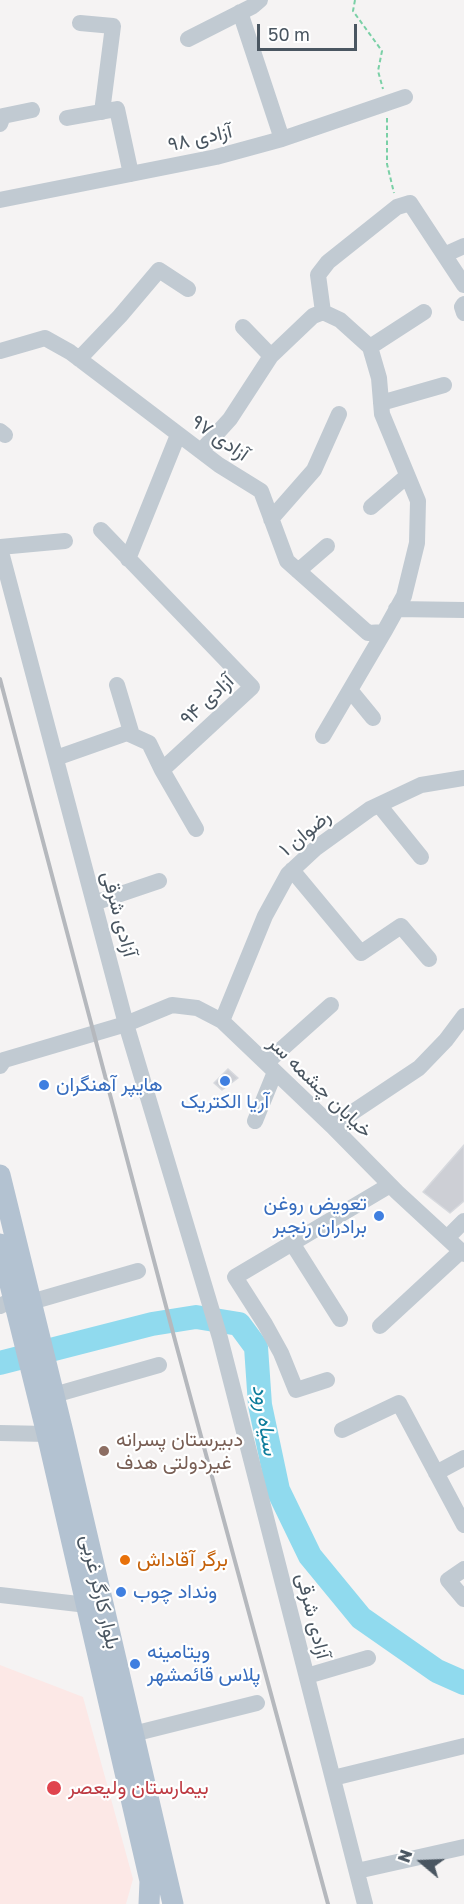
<!DOCTYPE html>
<html>
<head>
<meta charset="utf-8">
<style>
  body { margin:0 }
  #map { position:relative; width:464px; height:1904px; overflow:hidden; background:#f5f3f3; font-family:"Golos Text",sans-serif }
  canvas { display:block }
  .north { position:absolute; left:392px; top:1832px; width:60px; height:60px; -webkit-text-stroke:4px #fff; paint-order:stroke; rotate:289deg; font-size:16px; font-weight:700; line-height:24px; text-align:center; color:#4a5661 }
  .north::after { content:''; display:block; margin:auto; width:21px; height:27px; background:#4a5661; clip-path:polygon(50% 0,100% 100%,50% 72%,0 100%) }
  .scale { position:absolute; left:257px; top:24px; width:100px; height:27px; box-sizing:border-box; border:3px solid #4a5661; border-top:0; padding-left:8px; font-size:18px; line-height:21px; white-space:nowrap; color:#4a5661; -webkit-text-stroke:4px #fff; paint-order:stroke }
</style>
</head>
<body>
<div id="map">
<canvas width="464" height="1904"></canvas>
<div class="north">N</div>
<div class="scale">50 m</div>
</div>
<script>
const c = document.querySelector('canvas').getContext('2d');
c.lineJoin = 'round';
function fill(path, color) { c.fillStyle = color; c.fill(path, 'evenodd'); }
const toPath = rows => new Path2D(rows.map(r => 'M' + r).join(''));
function stroke(path, color, width, dash) { c.strokeStyle = color; c.lineWidth = width; c.lineCap = dash ? 'butt' : 'round'; c.setLineDash(dash || []); c.stroke(path); }
function write(font, color, halo, rows, align = 'center') {
  c.font = font + ' "Golos Text",Vazirmatn,sans-serif'; c.lineWidth = 4.5; c.setLineDash([]); c.textBaseline = 'middle'; c.strokeStyle = halo; c.fillStyle = color; for (const [text, x, y, turn = 0] of rows) {
    c.save(); c.translate(x, y); c.rotate((+turn || 0) * Math.PI / 180); c.textAlign = isNaN(turn) ? turn : align; if (halo) c.strokeText(text, 0, 0); c.fillText(text, 0, 0); c.restore();
  }
}
fill(toPath([
  [0,1665,83,1697,133,1879,126,1904,0,1904]
]), '#fce8e6');
stroke(toPath([
  [0,1363,152,1324,196,1317,239,1324,256,1347,260,1405,278,1490,310,1556,361,1618,437,1671,464,1683]
]), '#90daee', 24);
const building = toPath([
  [228,1069,238,1078,222,1090,214,1083,228,1069],
  [464,1145,464,1201,450,1213,423,1192,464,1145]
]);
fill(building, '#cdcfd5');
stroke(building, '#d7d9de', 1.5);
stroke(toPath([
  [355,0,353,11,382,51,378,71,383,89],
  [387,118,387,164,394,193]
]), '#7ad0a6', 2, [4.5, 3]);
stroke(toPath([
  [240,12,282,139],
  [80,23,113,26,102,112],
  [188,39,253,6,260,0],
  [67,118,117,109,131,174],
  [0,124,3,116,32,110],
  [0,200,216,157,282,139,405,97],
  [444,255,464,246],
  [464,304,462,307,464,313],
  [323,312,318,275,328,262,397,207,410,203,464,285],
  [243,327,271,356],
  [370,347,424,312],
  [0,351,45,338,70,352,219,465,261,491,287,561,368,633,384,632,404,596,417,543,418,501,382,414,379,378,370,347,340,320,323,312,313,316,271,356,230,419,201,451],
  [79,359,120,316,159,270,188,289],
  [381,403,444,385],
  [0,431,5,435],
  [371,507,407,476],
  [271,519,314,470,339,414],
  [101,530,252,687,162,770],
  [0,547,65,541],
  [0,548,126,1024,220,1338,365,1904],
  [128,559,178,435],
  [298,571,327,546],
  [396,609,464,610],
  [117,685,132,735],
  [350,690,373,718],
  [323,736,384,632],
  [56,758,127,733,149,743,162,770,196,829],
  [379,805,421,857],
  [292,870,361,953,401,926,429,959],
  [94,903,159,881],
  [222,1021,265,916,288,874,316,848,370,809,421,785,464,778],
  [266,1063,331,1005],
  [0,1066,4,1060,126,1024,172,1005,197,1008,222,1021,332,1126,397,1192,464,1254],
  [255,1121,275,1072],
  [332,1126,419,1068,446,1040,464,1016],
  [447,1238,464,1221],
  [292,1243,340,1319],
  [31,1302,138,1271],
  [0,1306,14,1299],
  [380,1326,461,1251],
  [327,1380,296,1390,281,1353,265,1324,235,1277,390,1185],
  [54,1395,159,1365],
  [342,1430,399,1403,464,1525],
  [0,1433,47,1434],
  [436,1473,464,1458],
  [464,1569,448,1580,464,1599],
  [0,1595,87,1605],
  [307,1676,368,1658],
  [133,1734,257,1703],
  [333,1778,464,1746],
  [357,1871,464,1847]
]), '#c1cad2', 16);
stroke(toPath([
  [0,1175,63,1432,173,1904],
  [0,1244,47,1434,150,1881,149,1904]
]), '#b3c2d1', 21);
stroke(toPath([
  [0,679,176,1344,328,1904]
]), '#b5b8bd', 4);
for (const [x, y, r, color] of [
  [225,1081,6,"#3f7fe0"],
  [44,1085,6,"#3f7fe0"],
  [379,1216,6,"#3f7fe0"],
  [104,1451,6,"#8d6e63"],
  [125,1560,6,"#e8710a"],
  [121,1592,6,"#3f7fe0"],
  [135,1664,6,"#3f7fe0"],
  [54,1788,8,"#e0444e"]
]) { const dot = new Path2D(); dot.arc(x, y, r, 0, 2 * Math.PI); c.fillStyle = color; c.fill(dot); stroke(dot, '#fff', 2); }
write('20px', '#4a5661', '#fff', [
  ["آزادی ۹۸",200,138,-13],
  ["آزادی ۹۷",220,438,35],
  ["آزادی ۹۴",207,700,-43],
  ["رضوان ۱",305,833,-40],
  ["آزادی شرقی",119,914,75],
  ["خیابان چشمه سر",320,1087,44],
  ["بلوار کارگر غربی",100,1592,77],
  ["آزادی شرقی",313,1616,76]
]);
write('20px', '#366cbe', '#fff', [
  ["هایپر آهنگران",56,1085],
  ["آریا الکتریک",225,1102,"center"],
  ["تعویض روغن",367,1204,"right"],
  ["برادران رنجبر",367,1227,"right"],
  ["ونداد چوب",133,1592],
  ["ویتامینه",147,1652],
  ["پلاس قائمشهر",147,1675]
], 'left');
write('20px', '#785e54', '#fff', [
  ["دبیرستان پسرانه",116,1440],
  ["غیردولتی هدف",116,1463]
], 'left');
write('20px', '#c56008', '#fff', [
  ["برگر آقاداش",137,1560]
], 'left');
write('20px', '#be3a42', '#fff', [
  ["بیمارستان ولیعصر",68,1788]
], 'left');
write('italic 21px', '#0c7c9b', '#fff', [
  ["سیاه رود",265,1420,81]
]);
</script>
</body>
</html>
